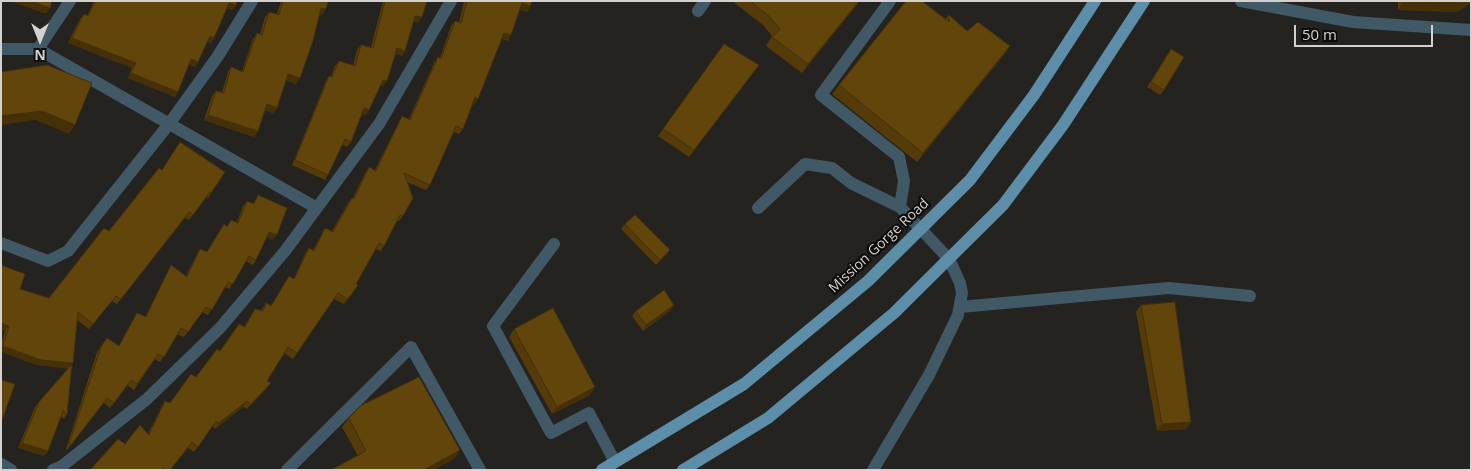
<!DOCTYPE html>
<html>
<head>
<meta charset="utf-8">
<style>
  body { margin:0 }
  #map { position:relative; width:1472px; height:471px; overflow:hidden; background:#252320; font-family:"Open Sans",sans-serif }
  canvas { display:block }
  .frame { position:absolute; inset:0; border:2px solid #d4d2d1; pointer-events:none }
  .north { position:absolute; left:15px; top:15px; width:50px; height:50px; -webkit-text-stroke:4px #0d0c0b; paint-order:stroke; rotate:180deg; font-size:14px; font-weight:700; line-height:20px; text-align:center; color:#d4d2d1 }
  .north::after { content:''; display:block; margin:auto; width:18px; height:22px; background:#d4d2d1; clip-path:polygon(50% 0,100% 100%,50% 72%,0 100%) }
  .scale { position:absolute; left:1294px; top:25px; width:139px; height:22px; box-sizing:border-box; border:2px solid #d4d2d1; border-top:0; padding-left:6px; font-size:15px; line-height:18px; white-space:nowrap; color:#d4d2d1; -webkit-text-stroke:4px #0d0c0b; paint-order:stroke }
</style>
</head>
<body>
<div id="map">
<canvas width="1472" height="471"></canvas>
<div class="frame"></div>
<div class="north">N</div>
<div class="scale">50 m</div>
</div>
<script>
const c = document.querySelector('canvas').getContext('2d');
c.lineJoin = 'round';
const toPath = rows => new Path2D(rows.map(r => 'M' + r).join(''));
function stroke(path, color, width, dash) { c.strokeStyle = color; c.lineWidth = width; c.lineCap = dash ? 'butt' : 'round'; c.setLineDash(dash || []); c.stroke(path); }
function fill(path, color) { c.fillStyle = color; c.fill(path, 'evenodd'); }
function write(font, color, halo, rows, align = 'center') {
  c.font = font + ' "Open Sans",sans-serif'; c.lineWidth = 4.5; c.setLineDash([]); c.textBaseline = 'middle'; c.strokeStyle = halo; c.fillStyle = color; for (const [text, x, y, turn = 0] of rows) {
    c.save(); c.translate(x, y); c.rotate((+turn || 0) * Math.PI / 180); c.textAlign = isNaN(turn) ? turn : align; if (halo) c.strokeText(text, 0, 0); c.fillText(text, 0, 0); c.restore();
  }
}
stroke(toPath([
  [1241,1,1353,22,1471,30],
  [698,11,705,1],
  [1,49,38,49,315,207],
  [38,49,70,1],
  [758,208,805,164,832,168,851,183,900,207],
  [1,243,48,261,68,251,169,124,218,56,252,1],
  [554,244,493,326,551,433,589,413,615,462],
  [960,307,1169,288,1250,296],
  [1,464,11,470],
  [53,470,62,466,147,399,220,328,285,251,379,124,451,1],
  [287,470,411,347,480,470],
  [873,470,929,375,958,315,962,293,960,283,949,259,900,207,904,181,899,157,821,95,890,1]
]), '#415966', 12);
stroke(toPath([
  [602,470,744,384,868,281,970,180,1034,95,1095,1],
  [683,470,768,418,894,313,1003,205,1063,125,1144,1]
]), '#5c8da9', 12);
fill(toPath([
  [94,1,237,1,236,5,232,10,227,8,211,43,207,41,195,67,189,64,178,92,175,97,128,78,132,68,68,43,80,19,84,14,87,16],
  [281,1,328,1,322,15,320,14,300,78,296,84,286,80,277,108,273,113,265,110,258,131,254,137,204,120,212,96,216,91,222,92,228,72,231,67,242,71,253,39,257,33,260,34,265,17,269,12,277,14],
  [383,1,427,1,418,23,414,21,405,51,402,56,396,54,383,86,380,85,366,115,362,114,351,142,347,147,342,144,328,175,325,180,292,165,326,81,329,76,331,77,335,66,339,61,353,65,357,50,361,45,371,47],
  [464,1,532,1,530,6,527,12,520,9,508,41,502,39,474,104,473,104,463,129,459,134,454,132,430,185,426,190,407,182,403,216,399,221,397,220,384,246,381,251,376,249,356,284,358,285,344,304,334,299,293,359,284,353,267,381,267,388,247,409,243,407,215,429,212,426,194,452,188,448,170,470,90,470,125,444,148,434,162,406,165,401,170,403,196,377,220,351,244,327,255,309,261,310,266,303,271,305,294,279,305,254,309,248,313,250,322,234,325,228,332,231,348,203,352,198,353,198,365,173,369,167,375,170,402,116,409,119,434,63,438,57,440,58,451,26,455,21,459,22],
  [732,1,860,1,802,73,766,46,772,36,763,25],
  [1398,1,1471,1,1471,3,1457,12,1398,10],
  [949,15,967,31,1010,46,1004,55,917,162,832,94,839,85,945,19],
  [724,44,759,65,689,157,658,136],
  [1171,49,1164,90,1160,95,1147,87],
  [162,170,225,172,208,198,206,197,189,220,185,218,117,304,112,301,89,329,77,320,73,363,70,367,67,414,64,419,61,417,48,451,44,456,18,448,35,407,39,402,69,368,37,365,1,352,1,344,5,331,1,330,1,265,20,289,49,298,109,231],
  [258,195,273,240,267,237,256,260,253,265,246,261,229,289,225,287,208,315,202,312,184,337,177,334,160,362,155,359,134,390,127,385,110,408,104,403,67,450,66,449,97,352,107,338,119,346,137,313,145,317,171,265,186,276,197,254,200,249,207,252,224,224,227,226,231,220,237,222,243,206,247,201,253,204],
  [625,224,670,250,666,255,656,265,621,229],
  [1141,305,1191,422,1186,429,1157,431,1136,312],
  [671,310,643,331,632,316,636,311],
  [514,329,590,395,552,414,509,337],
  [349,418,460,450,454,459,358,456,342,427]
]), '#543b09');
fill(toPath([
  [10,1,30,1,50,8,46,14],
  [859,1,860,1,802,73,808,64],
  [1404,1,1471,1,1471,3,1457,12,1398,10],
  [229,3,236,5,232,10,226,8],
  [522,3,530,6,527,12,518,9],
  [321,8,326,9,322,15,317,13],
  [415,16,422,17,418,23,412,21],
  [504,33,511,35,508,41,500,38],
  [210,36,214,38,211,43,206,41],
  [72,38,136,63,132,68,68,43],
  [1010,46,1004,55,917,162,923,153],
  [397,48,405,51,402,56,394,53],
  [191,59,198,62,195,67,187,64],
  [131,73,178,92,175,97,128,78],
  [288,74,300,78,296,84,285,80],
  [383,80,387,81,383,86,379,85],
  [475,97,478,99,474,104,471,103],
  [267,104,277,108,273,113,263,109],
  [364,108,369,110,366,115,360,113],
  [42,111,75,125,69,134,36,120,1,125,1,116],
  [208,115,258,131,254,137,204,120],
  [269,232,277,235,273,240,266,237],
  [670,250,666,255,656,265,660,260],
  [674,305,671,310,643,331,646,325],
  [1,323,9,326,5,331,1,330],
  [3,346,73,363,69,369,37,365,1,352,1,348],
  [271,383,267,388,247,409,251,404],
  [595,387,590,395,552,414,557,407],
  [247,401,243,407,215,429,219,423],
  [1191,422,1186,429,1157,431,1162,424],
  [22,443,48,451,44,456,18,448],
  [460,450,454,459,434,470,424,470]
]), '#453008');
const building = toPath([
  [30,1,52,1,50,8,30,1],
  [95,1,237,1,236,5,229,3,214,38,210,36,198,62,191,59,178,92,131,73,136,63,72,38,84,14,88,16,95,1],
  [283,1,328,1,326,9,321,8,313,41,300,78,288,74,277,108,267,104,258,131,208,115,216,91,224,93,231,67,243,72,257,33,262,35,269,12,279,15,283,1],
  [385,1,427,1,422,17,415,16,405,51,397,48,387,81,383,80,369,110,364,108,351,142,345,139,328,175,295,160,329,76,332,77,339,61,355,66,361,45,373,48,385,1],
  [467,1,532,1,530,6,522,3,511,35,504,33,478,99,475,97,463,129,456,126,430,185,404,173,413,198,403,216,400,215,384,246,379,243,356,284,358,285,348,299,338,293,297,353,288,347,267,381,271,383,251,404,247,401,219,423,216,421,198,447,192,442,170,470,166,470,163,468,161,470,90,470,118,439,125,444,140,425,149,435,165,401,170,403,191,374,196,377,217,349,220,351,239,324,245,327,255,309,263,311,266,303,271,306,289,276,294,279,309,248,314,251,325,228,333,232,352,198,354,199,369,167,376,171,402,116,410,120,438,57,441,59,455,21,461,23,467,1],
  [750,1,859,1,808,64,772,37,780,29,769,16,750,1],
  [906,1,922,1,949,22,949,15,967,31,978,22,1010,46,923,153,839,85,906,1],
  [1404,1,1466,1,1463,3,1404,1],
  [724,44,759,65,694,150,663,129,724,44],
  [1171,49,1184,57,1164,90,1151,82,1171,49],
  [47,65,92,83,75,125,42,111,1,116,1,72,47,65],
  [180,142,225,172,211,193,210,192,193,215,189,212,121,299,116,296,93,324,78,312,73,363,41,360,3,346,9,326,1,323,1,265,25,274,20,289,49,298,104,228,109,231,159,168,162,170,180,142],
  [258,195,287,208,277,235,269,232,256,260,249,256,233,284,228,282,212,310,206,307,188,332,181,328,164,357,158,354,137,384,131,380,114,403,107,398,71,445,69,444,101,347,107,338,119,346,137,313,146,317,171,265,187,277,200,249,207,252,224,224,227,227,231,220,238,223,247,201,254,204,258,195],
  [635,215,670,250,660,260,625,224,635,215],
  [664,290,674,305,646,325,636,311,664,290],
  [1175,302,1191,422,1162,424,1141,305,1175,302],
  [553,308,595,387,557,407,514,329,553,308],
  [72,364,67,414,63,411,48,451,22,443,39,402,72,364],
  [419,377,460,450,424,470,331,470,366,451,349,418,360,406,419,377],
  [1,380,15,384,1,423,1,380]
]);
fill(building, '#62450b');
stroke(building, '#453008', 1);
write('14px', '#d4d2d1', '#0d0c0b', [
  ["Mission Gorge Road",879,246,-43]
]);
</script>
</body>
</html>
